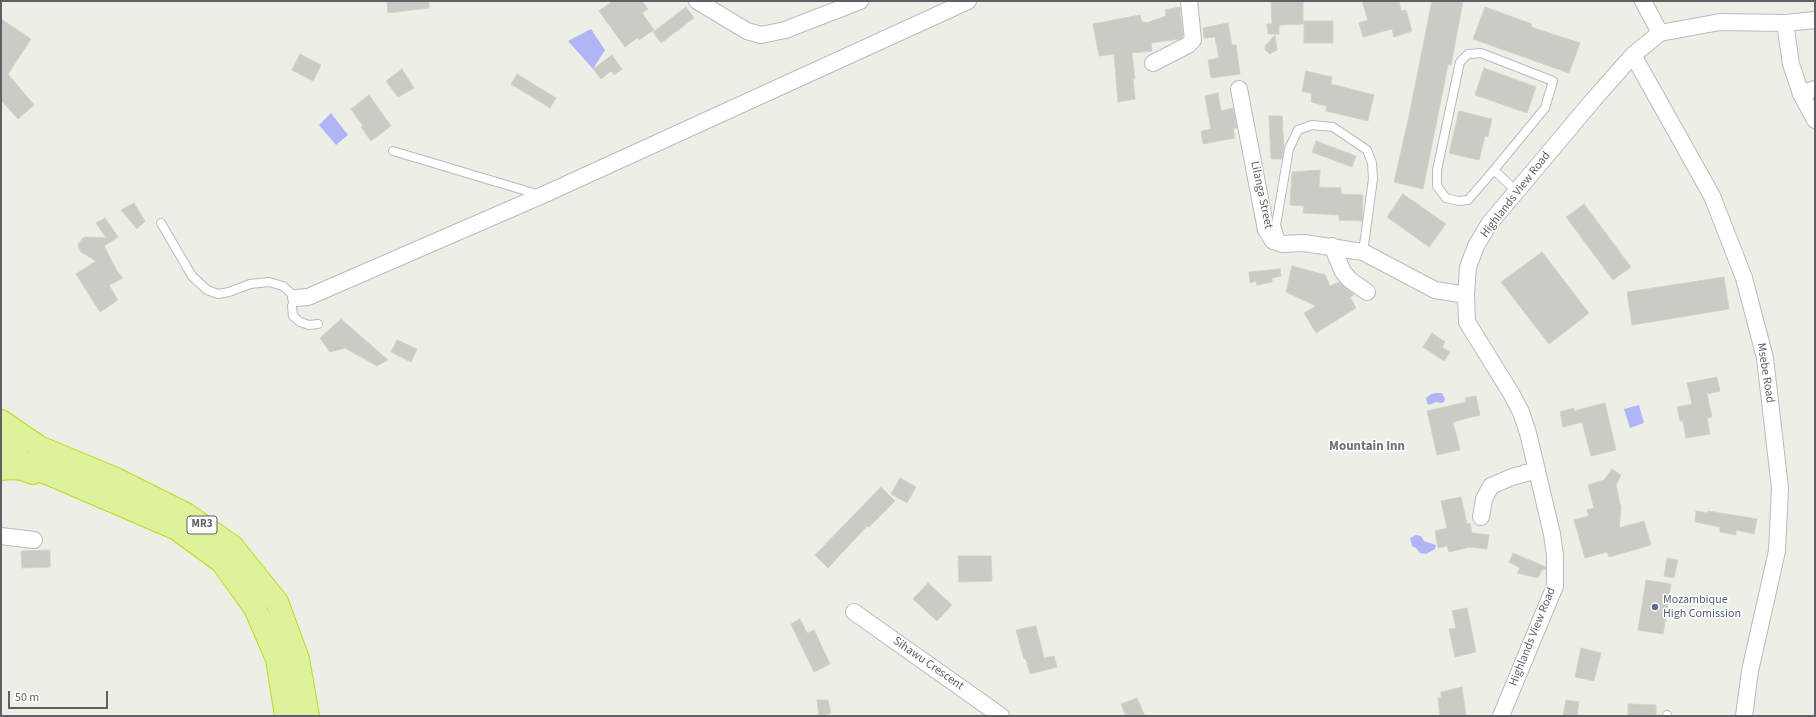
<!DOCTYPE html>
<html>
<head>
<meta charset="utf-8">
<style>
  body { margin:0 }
  #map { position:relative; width:1816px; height:717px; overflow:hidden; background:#edefe7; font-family:"Source Sans 3",sans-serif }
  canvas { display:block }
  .frame { position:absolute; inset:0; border:2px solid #5f5f66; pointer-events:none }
  .scale { position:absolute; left:8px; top:691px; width:100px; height:18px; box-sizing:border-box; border:2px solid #5f5f66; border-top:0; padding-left:5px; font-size:12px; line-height:14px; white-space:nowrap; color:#5f5f66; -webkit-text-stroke:3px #fff; paint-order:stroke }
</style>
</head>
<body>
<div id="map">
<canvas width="1816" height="717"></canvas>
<div class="frame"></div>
<div class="scale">50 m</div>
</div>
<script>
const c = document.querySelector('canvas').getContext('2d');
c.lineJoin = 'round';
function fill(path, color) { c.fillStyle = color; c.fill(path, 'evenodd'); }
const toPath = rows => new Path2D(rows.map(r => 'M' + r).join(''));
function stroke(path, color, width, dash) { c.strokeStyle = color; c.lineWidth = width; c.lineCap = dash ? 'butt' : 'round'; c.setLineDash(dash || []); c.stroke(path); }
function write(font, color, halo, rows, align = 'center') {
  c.font = font + ' "Source Sans 3",sans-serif'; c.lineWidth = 3; c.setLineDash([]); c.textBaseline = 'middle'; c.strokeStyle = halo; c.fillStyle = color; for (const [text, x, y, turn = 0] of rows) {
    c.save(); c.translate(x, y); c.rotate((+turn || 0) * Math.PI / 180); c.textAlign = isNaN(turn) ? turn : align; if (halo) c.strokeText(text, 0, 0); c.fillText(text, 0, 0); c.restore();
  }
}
fill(toPath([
  [591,29,605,50,593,69,568,41],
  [331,113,348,135,336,145,319,125],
  [1436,393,1442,393,1445,399,1444,402,1442,403,1436,402,1429,405,1427,403,1426,398,1431,394],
  [1639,405,1644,423,1630,428,1624,409],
  [1416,535,1421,536,1424,541,1436,545,1435,549,1426,554,1420,553,1416,548,1412,546,1410,538]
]), '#b0b5f6');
const building = toPath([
  [387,1,429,1,429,8,388,13,387,1],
  [613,1,642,1,648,9,642,13,654,30,639,40,637,38,625,47,599,11,613,1],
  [1271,1,1303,1,1303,24,1279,25,1279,34,1268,34,1267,24,1272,24,1271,1],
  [1362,1,1399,1,1401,11,1406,10,1412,31,1394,37,1392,29,1363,37,1359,23,1368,20,1362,1],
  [1432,1,1463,1,1451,65,1448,65,1423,189,1394,182,1408,121,1432,1],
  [686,7,694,18,661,43,653,32,686,7],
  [1180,7,1183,36,1180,39,1151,43,1152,51,1132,53,1135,79,1133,79,1135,99,1118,102,1114,54,1099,56,1093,24,1140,15,1142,22,1145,22,1146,23,1166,16,1165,10,1180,7],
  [1485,7,1532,24,1531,27,1580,43,1569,73,1473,39,1485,7],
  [1,19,31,39,8,74,34,105,18,119,1,100,1,19],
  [1304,21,1333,21,1333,43,1304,43,1304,21],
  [1228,23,1232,45,1236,45,1240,74,1211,78,1208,60,1219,58,1215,37,1204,38,1203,28,1228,23],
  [1275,35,1277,50,1270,54,1265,50,1265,46,1275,35],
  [300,54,321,65,313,81,292,70,300,54],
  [612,55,622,69,614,75,611,71,601,79,593,69,612,55],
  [1484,68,1536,87,1527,113,1475,95,1484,68],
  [402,69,414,88,398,97,386,81,402,69],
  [1306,71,1332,77,1331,84,1374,95,1368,121,1326,111,1327,106,1311,102,1312,94,1302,91,1306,71],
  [517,74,556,98,550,108,511,84,517,74],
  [1218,93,1221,111,1233,108,1237,128,1233,128,1235,138,1203,144,1201,131,1211,129,1205,96,1218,93],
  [369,95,391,126,371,141,361,127,363,126,351,109,369,95],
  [1459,111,1492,119,1488,137,1485,136,1479,160,1449,153,1459,111],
  [1269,116,1282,116,1284,148,1282,159,1271,159,1269,116],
  [1316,141,1356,156,1352,167,1312,152,1316,141],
  [1320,170,1319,187,1341,188,1341,194,1363,195,1362,221,1339,220,1339,215,1303,213,1304,206,1290,205,1292,172,1320,170],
  [1403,194,1446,224,1429,247,1387,217,1403,194],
  [134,203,145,221,137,229,121,210,134,203],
  [1584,204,1631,267,1613,280,1566,217,1584,204],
  [105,218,118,237,104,246,117,271,123,278,109,285,118,300,100,312,76,274,96,261,81,252,78,246,79,243,83,238,86,237,106,238,96,223,105,218],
  [1542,252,1589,313,1549,344,1501,282,1542,252],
  [1292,266,1325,275,1330,286,1339,282,1354,295,1350,297,1356,308,1316,333,1304,313,1316,306,1286,292,1292,266],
  [1280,269,1281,276,1272,278,1272,282,1257,285,1256,281,1250,283,1249,272,1280,269],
  [1724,277,1729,309,1632,325,1627,292,1724,277],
  [341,319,388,360,377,366,345,348,330,352,320,338,341,319],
  [1432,333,1445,342,1442,347,1450,352,1444,361,1423,347,1432,333],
  [397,340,417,349,411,362,391,352,397,340],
  [1717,377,1720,391,1707,394,1712,417,1707,418,1710,434,1686,438,1683,421,1680,421,1677,407,1692,404,1687,383,1717,377],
  [1476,396,1480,415,1453,422,1460,450,1437,455,1427,411,1466,402,1465,398,1476,396],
  [1605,403,1616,450,1591,456,1582,422,1563,427,1560,412,1574,408,1574,411,1605,403],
  [1612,469,1621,475,1616,485,1621,508,1619,528,1644,521,1651,545,1609,557,1607,552,1585,558,1574,520,1589,516,1587,510,1594,508,1588,485,1604,480,1612,469],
  [900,478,916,487,907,503,891,494,900,478],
  [881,487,895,501,869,527,867,526,828,568,815,555,881,487],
  [1461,497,1467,524,1470,523,1472,533,1489,535,1487,549,1470,547,1449,552,1447,546,1438,548,1435,531,1447,528,1441,501,1461,497],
  [1696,511,1708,513,1708,511,1757,519,1754,534,1736,530,1736,535,1720,532,1720,527,1695,522,1696,511],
  [50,550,50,567,22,568,21,551,50,550],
  [1513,553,1546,567,1546,569,1542,570,1538,578,1517,573,1520,568,1509,562,1513,553],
  [958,556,991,556,992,581,959,582,958,556],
  [1667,558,1678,560,1674,578,1664,576,1667,558],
  [1646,580,1671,584,1663,634,1638,630,1646,580],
  [928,583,952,605,937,621,913,599,928,583],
  [1467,608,1476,652,1455,657,1449,629,1456,628,1452,611,1467,608],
  [800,619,807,633,814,630,830,664,814,672,791,624,800,619],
  [1036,626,1044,658,1054,656,1057,667,1030,674,1026,659,1024,659,1016,630,1036,626],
  [1581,648,1601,653,1594,681,1575,677,1581,648],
  [1462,687,1466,716,1440,716,1438,698,1441,698,1441,692,1462,687],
  [1137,698,1145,716,1126,716,1121,704,1137,698],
  [817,700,828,700,831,713,819,716,817,700],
  [1566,700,1579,702,1577,716,1563,716,1566,700],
  [1628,704,1656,705,1656,716,1628,716,1628,704]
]);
fill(building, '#c9cbc4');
stroke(building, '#d1d3c6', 1);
const service = toPath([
  [393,151,540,195],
  [1494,170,1545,108,1553,81,1481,53,1468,54,1460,62,1437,170,1437,186,1446,198,1458,201,1468,200,1494,170,1516,191],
  [161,223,192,276,207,290,218,294,229,292,250,284,269,282,283,286,296,298,292,306,293,316,300,322,309,325,318,324],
  [1282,244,1276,225,1289,149,1298,130,1312,125,1333,127,1367,150,1372,163,1373,179,1363,252],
  [1667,716,1667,715]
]);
const minor = toPath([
  [697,1,747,31,761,35,785,30,860,1],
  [1643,1,1660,33],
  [1785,23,1791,64,1801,94,1815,120],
  [1633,55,1712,196,1744,278,1765,358,1780,488,1777,551,1750,671,1744,716],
  [1153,63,1188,45,1193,40,1189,1],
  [1239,89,1266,230,1273,241,1282,244,1304,243,1363,252,1435,290,1466,295],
  [1801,94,1815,89],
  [1332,246,1343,272,1350,280,1367,292],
  [296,298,308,297,543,195,968,1],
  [1481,517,1484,499,1491,486,1512,477,1537,470],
  [1,536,34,540],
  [854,612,1001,716],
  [1501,716,1555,586,1555,555,1552,534,1528,433,1521,412,1511,393,1467,322,1466,295,1468,267,1476,246,1489,224,1594,99,1633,55,1660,33,1720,22,1785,23,1815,20]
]);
const motorway = toPath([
  [1,421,39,447,116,479,186,514,232,546,277,602,298,659,308,716],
  [1,445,21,462,177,529,222,562,255,608,277,659,286,716],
  [1,469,12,468,23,469,33,473]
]);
stroke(service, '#bab9bf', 10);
stroke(minor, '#bab9bf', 18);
stroke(motorway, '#b8dd19', 24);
stroke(service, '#fff', 8);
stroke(minor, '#fff', 16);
stroke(motorway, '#ddf29b', 22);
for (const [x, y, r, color] of [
  [1655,607,4,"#5c6f8a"]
]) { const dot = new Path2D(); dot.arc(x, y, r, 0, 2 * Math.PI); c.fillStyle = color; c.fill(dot); stroke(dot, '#fff', 1.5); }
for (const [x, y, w] of [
  [202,525,30]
]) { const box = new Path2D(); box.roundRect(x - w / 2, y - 9, w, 18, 3); c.fillStyle = '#fff'; c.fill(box); stroke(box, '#5f5f66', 1); }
write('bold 11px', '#5f5f66', null, [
  ["MR3",202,525]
]);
write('12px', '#5f5f66', '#fff', [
  ["Lilanga Street",1261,195,78],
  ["Highlands View Road",1516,195,-52],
  ["Msebe Road",1765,373,81],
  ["Highlands View Road",1533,637,-68],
  ["Sihawu Crescent",928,664,35]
]);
write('12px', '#4e5e75', '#fff', [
  ["Mozambique",1663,600],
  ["High Comission",1663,614]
], 'left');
write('bold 13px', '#707077', '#fff', [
  ["Mountain Inn",1367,447]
]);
</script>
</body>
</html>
